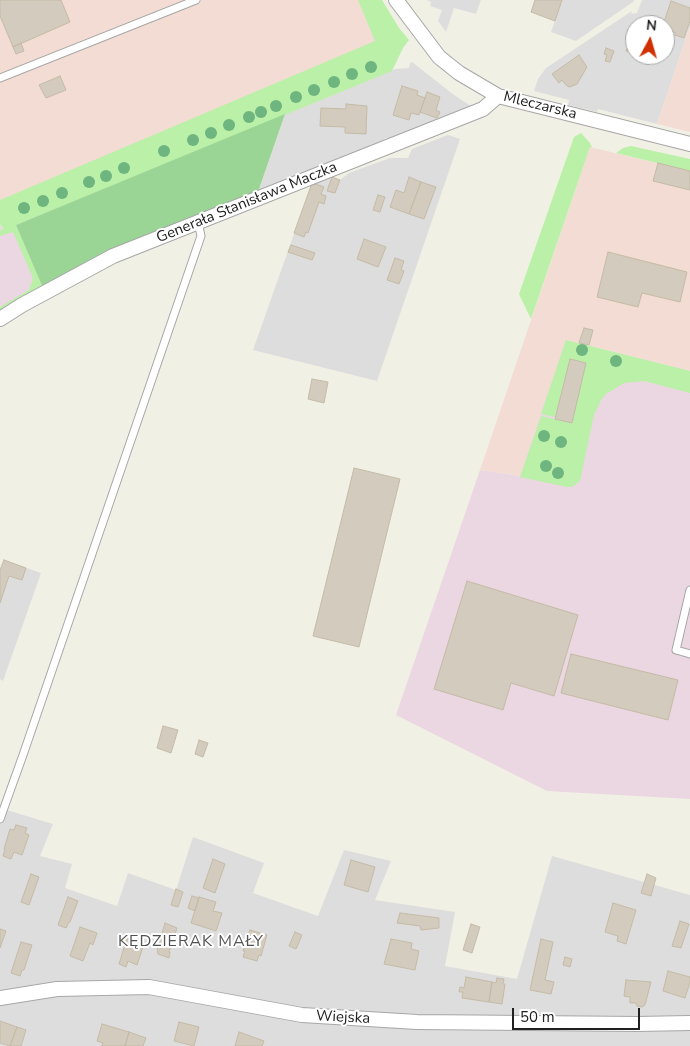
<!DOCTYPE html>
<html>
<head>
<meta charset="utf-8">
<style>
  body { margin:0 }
  #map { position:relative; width:690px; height:1046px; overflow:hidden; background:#f1f0e5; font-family:"Nunito Sans",sans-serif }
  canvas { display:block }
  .north { position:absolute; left:625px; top:15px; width:50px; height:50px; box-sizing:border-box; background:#fff; border:1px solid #a6a6a6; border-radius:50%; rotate:6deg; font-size:14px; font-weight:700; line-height:20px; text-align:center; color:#202020 }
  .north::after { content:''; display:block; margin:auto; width:18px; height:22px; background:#d03000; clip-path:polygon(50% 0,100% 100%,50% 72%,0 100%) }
  .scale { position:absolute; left:512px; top:1008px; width:128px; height:22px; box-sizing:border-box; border:2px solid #202020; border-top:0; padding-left:6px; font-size:15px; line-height:18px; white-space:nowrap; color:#202020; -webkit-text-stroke:4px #fff; paint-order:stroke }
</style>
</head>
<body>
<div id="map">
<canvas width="690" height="1046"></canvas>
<div class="north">N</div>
<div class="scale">50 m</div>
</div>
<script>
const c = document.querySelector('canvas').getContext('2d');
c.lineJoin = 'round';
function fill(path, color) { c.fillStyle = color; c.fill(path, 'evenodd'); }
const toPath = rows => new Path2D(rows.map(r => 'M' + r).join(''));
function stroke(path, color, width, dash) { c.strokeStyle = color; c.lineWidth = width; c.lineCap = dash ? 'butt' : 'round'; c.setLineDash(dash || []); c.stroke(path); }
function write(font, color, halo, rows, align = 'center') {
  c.font = font + ' "Nunito Sans",sans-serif'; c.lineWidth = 4; c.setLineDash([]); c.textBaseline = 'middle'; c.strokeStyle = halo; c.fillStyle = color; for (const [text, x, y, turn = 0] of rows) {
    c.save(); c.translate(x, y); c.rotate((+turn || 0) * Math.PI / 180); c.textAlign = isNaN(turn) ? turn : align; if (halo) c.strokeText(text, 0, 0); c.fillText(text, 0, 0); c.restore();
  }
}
fill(toPath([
  [427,0,481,0,476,14,454,8,446,32,438,21,442,10,430,6,431,2],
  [562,0,634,0,633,2,576,41,551,32],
  [642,0,690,0,690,26,657,124,598,109,597,112,568,105,569,100,534,91,538,79,546,68,632,11,631,14,637,13],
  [635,25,665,25,665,55,635,55],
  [412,62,454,95,471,106,470,110,392,140,385,138,383,143,258,192,285,114,395,69,409,68,410,63],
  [448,135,460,139,377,381,253,350,312,183,332,177,340,180,349,173,390,158,408,158,412,149],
  [4,560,41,573,3,681,0,679,0,570],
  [0,808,53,824,40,856,72,864,65,888,117,906,128,873,176,890,193,837,264,863,253,893,318,916,344,850,391,861,375,900,455,912,445,966,517,979,552,856,690,895,690,1046,0,1046]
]), '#dedddd');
fill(toPath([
  [0,0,373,0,392,71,16,225,0,224],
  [690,26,690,132,657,124],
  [590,147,690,171,690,371,567,340,520,476,480,470]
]), '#f3dcd3');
fill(toPath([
  [0,224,3,230,16,225,43,288,0,313],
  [566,340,690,371,690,799,547,791,396,715,480,470,520,476]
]), '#ebd7e2');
fill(toPath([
  [358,0,382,0,399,28,409,40,403,48,392,71,16,225,43,288,0,313,0,307,29,290,33,278,13,232,0,236,0,231,3,229,0,224,0,200,375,41],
  [581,133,590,143,592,147,590,147,531,319,519,294,574,137],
  [631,146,690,159,690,171,616,153,623,148],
  [566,340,690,371,690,393,644,381,624,383,606,394,601,400,594,415,580,481,572,487,567,487,520,477,541,416,572,423,586,363,570,359,555,417,541,414]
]), '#baf0a7');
fill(toPath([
  [285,114,258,192,43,288,16,225]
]), '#9ad596');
const building = toPath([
  [0,0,61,0,70,22,13,47,0,16,0,0],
  [535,0,562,0,555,21,531,12,535,0],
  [671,1,690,8,690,21,684,38,675,35,676,33,671,31,670,34,665,32,665,25,663,25,671,1],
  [631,36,635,37,635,54,626,51,631,36],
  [21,43,24,51,16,54,13,47,21,43],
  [606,48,614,51,610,62,605,61,607,55,604,54,606,48],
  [579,55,587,67,577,84,570,87,567,86,562,80,559,83,552,74,579,55],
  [60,76,66,90,46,98,39,85,60,76],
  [402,86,418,91,417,95,425,98,419,115,411,113,409,120,393,115,402,86],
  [427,92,440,97,436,110,440,112,437,118,420,112,427,92],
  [346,104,367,106,366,134,345,133,345,127,320,126,321,108,346,109,346,104],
  [658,163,690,171,690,190,653,181,658,163],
  [332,177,340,180,335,193,327,191,332,177],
  [409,177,421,182,409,214,390,207,396,190,404,193,409,177],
  [421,182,436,187,424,219,409,214,421,182],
  [312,183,324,187,321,194,326,196,324,204,319,202,308,233,306,232,304,237,294,233,312,183],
  [378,195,385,197,380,212,373,210,378,195],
  [364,239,386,247,378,267,357,259,364,239],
  [291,245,315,253,312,260,288,252,291,245],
  [608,252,687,272,680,302,642,293,638,307,597,297,608,252],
  [395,258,404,261,401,270,404,271,399,284,387,280,395,258],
  [584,328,593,330,589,345,579,343,584,328],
  [570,359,586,363,572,423,555,419,570,359],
  [312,379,328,382,324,403,308,399,312,379],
  [354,468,400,479,359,647,313,636,354,468],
  [4,560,26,568,22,580,9,576,0,603,0,570,4,560],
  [467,581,578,615,554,696,511,683,503,710,434,689,467,581],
  [571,654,678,680,668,720,561,693,571,654],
  [163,726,178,730,171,753,157,748,163,726],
  [199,740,208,743,203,757,195,754,199,740],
  [16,825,27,828,25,833,29,835,22,855,14,852,11,859,3,856,5,849,4,849,10,829,14,830,16,825],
  [213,859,225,864,215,893,203,888,213,859],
  [351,860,375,867,368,892,344,885,351,860],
  [31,874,39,877,29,905,21,902,31,874],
  [647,874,656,878,651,896,641,893,647,874],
  [176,889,183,892,178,907,171,905,176,889],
  [192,896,199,898,195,911,188,908,192,896],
  [68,897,78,901,70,922,69,922,66,928,58,925,68,897],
  [199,897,216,902,213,911,222,913,216,931,191,923,199,897],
  [613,903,636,910,626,944,617,941,618,936,605,932,613,903],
  [400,913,439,918,439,928,421,930,420,926,397,923,400,913],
  [680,921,689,924,681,948,672,946,680,921],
  [165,923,177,928,169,952,170,952,169,958,158,954,157,947,158,948,165,923],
  [471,924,480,927,472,953,463,950,471,924],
  [80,927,97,933,93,945,90,943,83,961,70,956,80,927],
  [0,929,6,931,0,948,0,929],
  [250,930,267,935,261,956,259,955,257,961,243,957,245,951,243,951,250,930],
  [295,932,302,935,296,949,289,946,295,932],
  [132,935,142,938,140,943,144,944,137,965,128,961,126,967,119,964,127,938,130,939,132,935],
  [391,939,412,943,411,949,419,951,415,970,384,964,391,939],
  [541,939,553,942,545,980,554,982,551,994,530,990,541,939],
  [21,942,32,945,24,970,22,970,20,976,11,973,21,942],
  [565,957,572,959,570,967,563,965,565,957],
  [668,971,690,977,690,982,685,998,663,991,668,971],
  [466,977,492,982,489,1002,462,998,463,992,459,992,460,987,464,988,466,977],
  [497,978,504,979,503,984,505,984,502,1004,489,1002,492,982,496,983,497,978],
  [626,980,651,982,645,1005,642,1007,637,1006,636,1003,630,1003,630,997,624,996,626,980],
  [0,1021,17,1027,10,1046,0,1043,0,1021],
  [179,1022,199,1027,194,1046,174,1041,179,1022],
  [102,1024,129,1032,125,1046,102,1046,103,1043,97,1041,102,1024],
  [17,1027,26,1030,21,1046,10,1046,17,1027],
  [129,1032,146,1038,143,1046,125,1046,129,1032],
  [239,1032,264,1041,262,1046,235,1046,239,1032]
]);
fill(building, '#d2cbbe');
stroke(building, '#c5bba6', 1);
const service = toPath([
  [0,78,196,0],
  [690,590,676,650,690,654],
  [0,819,23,755,201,236,198,222]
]);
const minor = toPath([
  [396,0,439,57,459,73,498,96,690,144],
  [0,319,22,305,113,256,483,109,498,96],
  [0,998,57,989,149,987,302,1015,417,1022,637,1024,690,1023]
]);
stroke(service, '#a7a7a7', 9);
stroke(minor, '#a7a7a7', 16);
stroke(service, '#fff', 7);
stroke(minor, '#fff', 14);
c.fillStyle = '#6eb57f';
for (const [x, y] of [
  [371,67],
  [352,74],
  [334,82],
  [314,90],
  [296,97],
  [276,106],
  [261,112],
  [249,117],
  [229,125],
  [211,133],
  [193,140],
  [164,151],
  [124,168],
  [106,176],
  [89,182],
  [62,193],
  [43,201],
  [24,208],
  [582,350],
  [616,361],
  [544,436],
  [561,442],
  [546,466],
  [558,473]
]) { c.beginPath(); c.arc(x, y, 6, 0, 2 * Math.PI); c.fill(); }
write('15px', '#202020', '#fff', [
  ["Mleczarska",540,106,14],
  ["Generała Stanisława Maczka",247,203,-22],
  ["Wiejska",343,1018,3]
]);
c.letterSpacing = '1px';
write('16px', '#535353', '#fff', [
  ["KĘDZIERAK MAŁY",191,942]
]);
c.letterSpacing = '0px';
</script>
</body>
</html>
